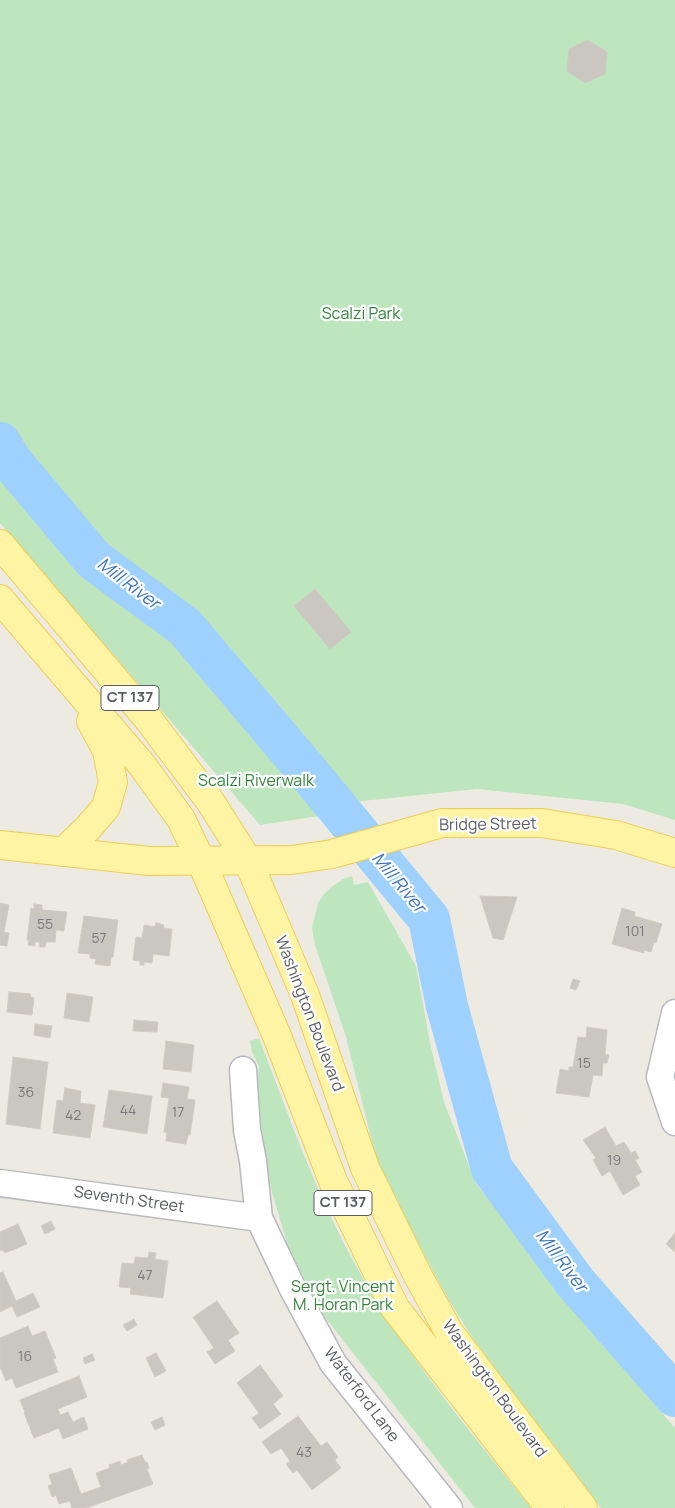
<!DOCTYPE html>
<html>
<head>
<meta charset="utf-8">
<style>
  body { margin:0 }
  canvas { display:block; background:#edebe1 }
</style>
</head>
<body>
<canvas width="675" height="1508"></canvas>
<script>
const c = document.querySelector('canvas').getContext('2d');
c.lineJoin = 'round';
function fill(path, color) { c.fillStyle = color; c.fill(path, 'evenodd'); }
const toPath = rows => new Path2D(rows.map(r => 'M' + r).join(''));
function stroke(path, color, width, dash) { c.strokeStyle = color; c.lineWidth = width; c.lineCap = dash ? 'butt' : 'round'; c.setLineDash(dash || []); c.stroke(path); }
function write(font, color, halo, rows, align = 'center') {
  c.font = font + ' Manrope,sans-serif'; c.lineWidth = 4.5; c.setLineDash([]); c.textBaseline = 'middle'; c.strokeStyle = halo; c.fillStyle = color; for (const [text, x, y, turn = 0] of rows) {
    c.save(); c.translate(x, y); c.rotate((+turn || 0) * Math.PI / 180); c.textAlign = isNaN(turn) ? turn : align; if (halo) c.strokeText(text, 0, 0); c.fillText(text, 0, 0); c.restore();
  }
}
fill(toPath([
  [0,0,675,0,675,820,623,804,477,789,362,801,319,816,260,825,0,523],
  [352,876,354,885,368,882,416,966,430,1043,444,1102,476,1184,577,1312,675,1428,675,1508,601,1508,567,1462,512,1392,472,1337,447,1297,391,1193,375,1154,346,1037,315,945,312,928,318,903,324,894,333,886,343,879],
  [259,1038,295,1133,321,1196,342,1240,383,1315,449,1405,531,1508,475,1508,320,1311,287,1243,272,1192,263,1150,257,1087,259,1066,252,1052,250,1041]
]), '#bde5be');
stroke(toPath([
  [0,443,11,461,94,560,185,627,308,772,429,919,447,1006,492,1169,575,1282,675,1396]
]), '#9fd1ff', 42);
const building = toPath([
  [588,40,607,52,605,74,585,83,567,71,569,49,588,40],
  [315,589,351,632,330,649,294,606,315,589],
  [480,896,517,897,503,940,493,938,480,896],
  [0,903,9,905,4,932,9,933,7,946,0,945,0,903],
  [34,904,42,905,42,910,67,912,64,931,56,930,55,942,46,942,45,947,39,947,40,942,35,942,35,946,28,945,29,940,27,940,31,908,34,909,34,904],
  [622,908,635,912,634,916,662,924,656,943,654,942,651,952,644,950,644,953,612,944,622,908],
  [84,916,118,920,113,957,111,957,110,966,95,964,96,959,90,958,90,954,78,953,84,916],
  [156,923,164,925,163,928,172,929,169,956,153,954,152,963,144,962,144,965,140,965,140,961,133,960,136,937,142,938,144,925,155,927,156,923],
  [573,979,580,981,576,990,570,988,573,979],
  [9,992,31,994,30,997,34,998,32,1015,7,1012,9,992],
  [67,993,93,997,89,1022,64,1018,67,993],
  [134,1020,158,1022,157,1032,133,1031,134,1020],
  [35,1024,52,1026,50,1038,34,1035,35,1024],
  [587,1027,607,1030,605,1054,609,1055,607,1063,603,1063,602,1076,593,1075,589,1097,556,1093,560,1069,569,1071,569,1067,573,1067,578,1037,586,1038,587,1027],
  [166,1041,194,1045,191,1072,163,1069,166,1041],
  [13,1057,48,1062,40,1129,6,1124,13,1057],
  [163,1083,189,1087,187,1099,195,1100,190,1135,188,1135,186,1144,166,1141,167,1132,164,1132,169,1098,161,1097,163,1083],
  [65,1088,81,1091,80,1103,95,1105,90,1138,53,1133,57,1100,63,1101,65,1088],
  [109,1090,152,1096,147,1134,103,1127,109,1090],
  [605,1127,616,1146,624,1142,631,1153,635,1151,639,1158,635,1160,642,1172,635,1176,640,1185,623,1195,610,1171,602,1176,593,1160,596,1158,583,1140,605,1127],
  [51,1221,55,1229,45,1234,41,1226,51,1221],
  [18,1224,27,1244,5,1253,3,1250,0,1251,0,1232,18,1224],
  [675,1233,675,1252,666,1244,675,1233],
  [149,1252,156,1253,155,1259,168,1261,163,1298,130,1294,131,1288,119,1287,122,1263,134,1264,135,1257,148,1258,149,1252],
  [3,1272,16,1301,33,1293,40,1307,17,1317,12,1306,0,1312,0,1273,3,1272],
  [217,1301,239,1333,228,1340,235,1351,215,1364,207,1352,214,1348,193,1317,217,1301],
  [134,1319,137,1325,127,1331,123,1325,134,1319],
  [28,1326,32,1336,45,1331,56,1358,53,1359,58,1372,16,1388,12,1378,6,1381,0,1367,0,1338,28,1326],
  [156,1353,166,1371,155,1377,146,1358,156,1353],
  [92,1354,95,1360,85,1364,83,1358,92,1354],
  [260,1365,283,1396,273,1404,281,1414,260,1429,252,1418,259,1413,237,1383,260,1365],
  [79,1376,87,1397,58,1409,60,1415,68,1412,73,1422,84,1417,88,1429,63,1439,59,1428,34,1438,24,1413,25,1412,20,1400,79,1376],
  [298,1416,321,1446,327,1442,338,1457,335,1460,341,1468,312,1490,297,1470,293,1473,286,1464,290,1461,281,1448,271,1454,262,1442,298,1416],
  [162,1417,165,1425,155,1430,151,1422,162,1417],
  [142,1455,145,1462,147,1462,149,1468,147,1469,153,1484,86,1508,72,1508,70,1501,59,1504,56,1495,52,1497,48,1486,52,1484,49,1475,71,1468,81,1494,101,1487,96,1473,110,1468,109,1465,120,1461,121,1465,128,1462,127,1460,142,1455]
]);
fill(building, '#cac7c0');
stroke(building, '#d1ccbf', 1);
const minor = toPath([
  [675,1013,660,1077,675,1122],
  [243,1070,247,1130,253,1161,259,1218,292,1287,333,1363,449,1508],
  [0,1183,259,1218]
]);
const major = toPath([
  [0,544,149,720,210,801,248,861,305,995,365,1168,417,1274,449,1332,583,1508],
  [0,599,142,765,181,819,201,861,277,1036,333,1181,395,1308,550,1508],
  [0,845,149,861,292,860,332,854,442,823,542,823,616,835,675,853],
  [63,852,88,828,106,807,113,782,107,751,91,721]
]);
stroke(minor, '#b7b9be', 29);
stroke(major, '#f1cc55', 30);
stroke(minor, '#fff', 26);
stroke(major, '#fff4a4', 28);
write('14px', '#76787a', null, [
  ["55",45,925],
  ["101",635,932],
  ["57",99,939],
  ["15",584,1064],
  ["36",26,1093],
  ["44",128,1111],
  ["17",178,1113],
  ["42",73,1116],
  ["19",614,1161],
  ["47",145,1276],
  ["16",25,1357],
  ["43",304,1453]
]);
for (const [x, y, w] of [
  [130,698,58],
  [343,1203,58]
]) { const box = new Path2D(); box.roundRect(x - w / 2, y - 12.5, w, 25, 4); c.fillStyle = '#fff'; c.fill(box); stroke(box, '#5a5d62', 1); }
write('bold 15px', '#5a5d62', null, [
  ["CT 137",130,698],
  ["CT 137",343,1203]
]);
write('16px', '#35863c', '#fff', [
  ["Scalzi Park",361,315],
  ["Scalzi Riverwalk",256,782],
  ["Sergt. Vincent",343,1288],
  ["M. Horan Park",343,1306]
]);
write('16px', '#5a5d62', '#fff', [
  ["Bridge Street",488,825,-1],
  ["Washington Boulevard",309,1014,69],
  ["Seventh Street",129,1200,8],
  ["Washington Boulevard",494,1389,54],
  ["Waterford Lane",361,1395,53]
]);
write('italic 18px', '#3f76b9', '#fff', [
  ["Mill River",128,584,37],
  ["Mill River",398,883,50],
  ["Mill River",561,1261,53]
]);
</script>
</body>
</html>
